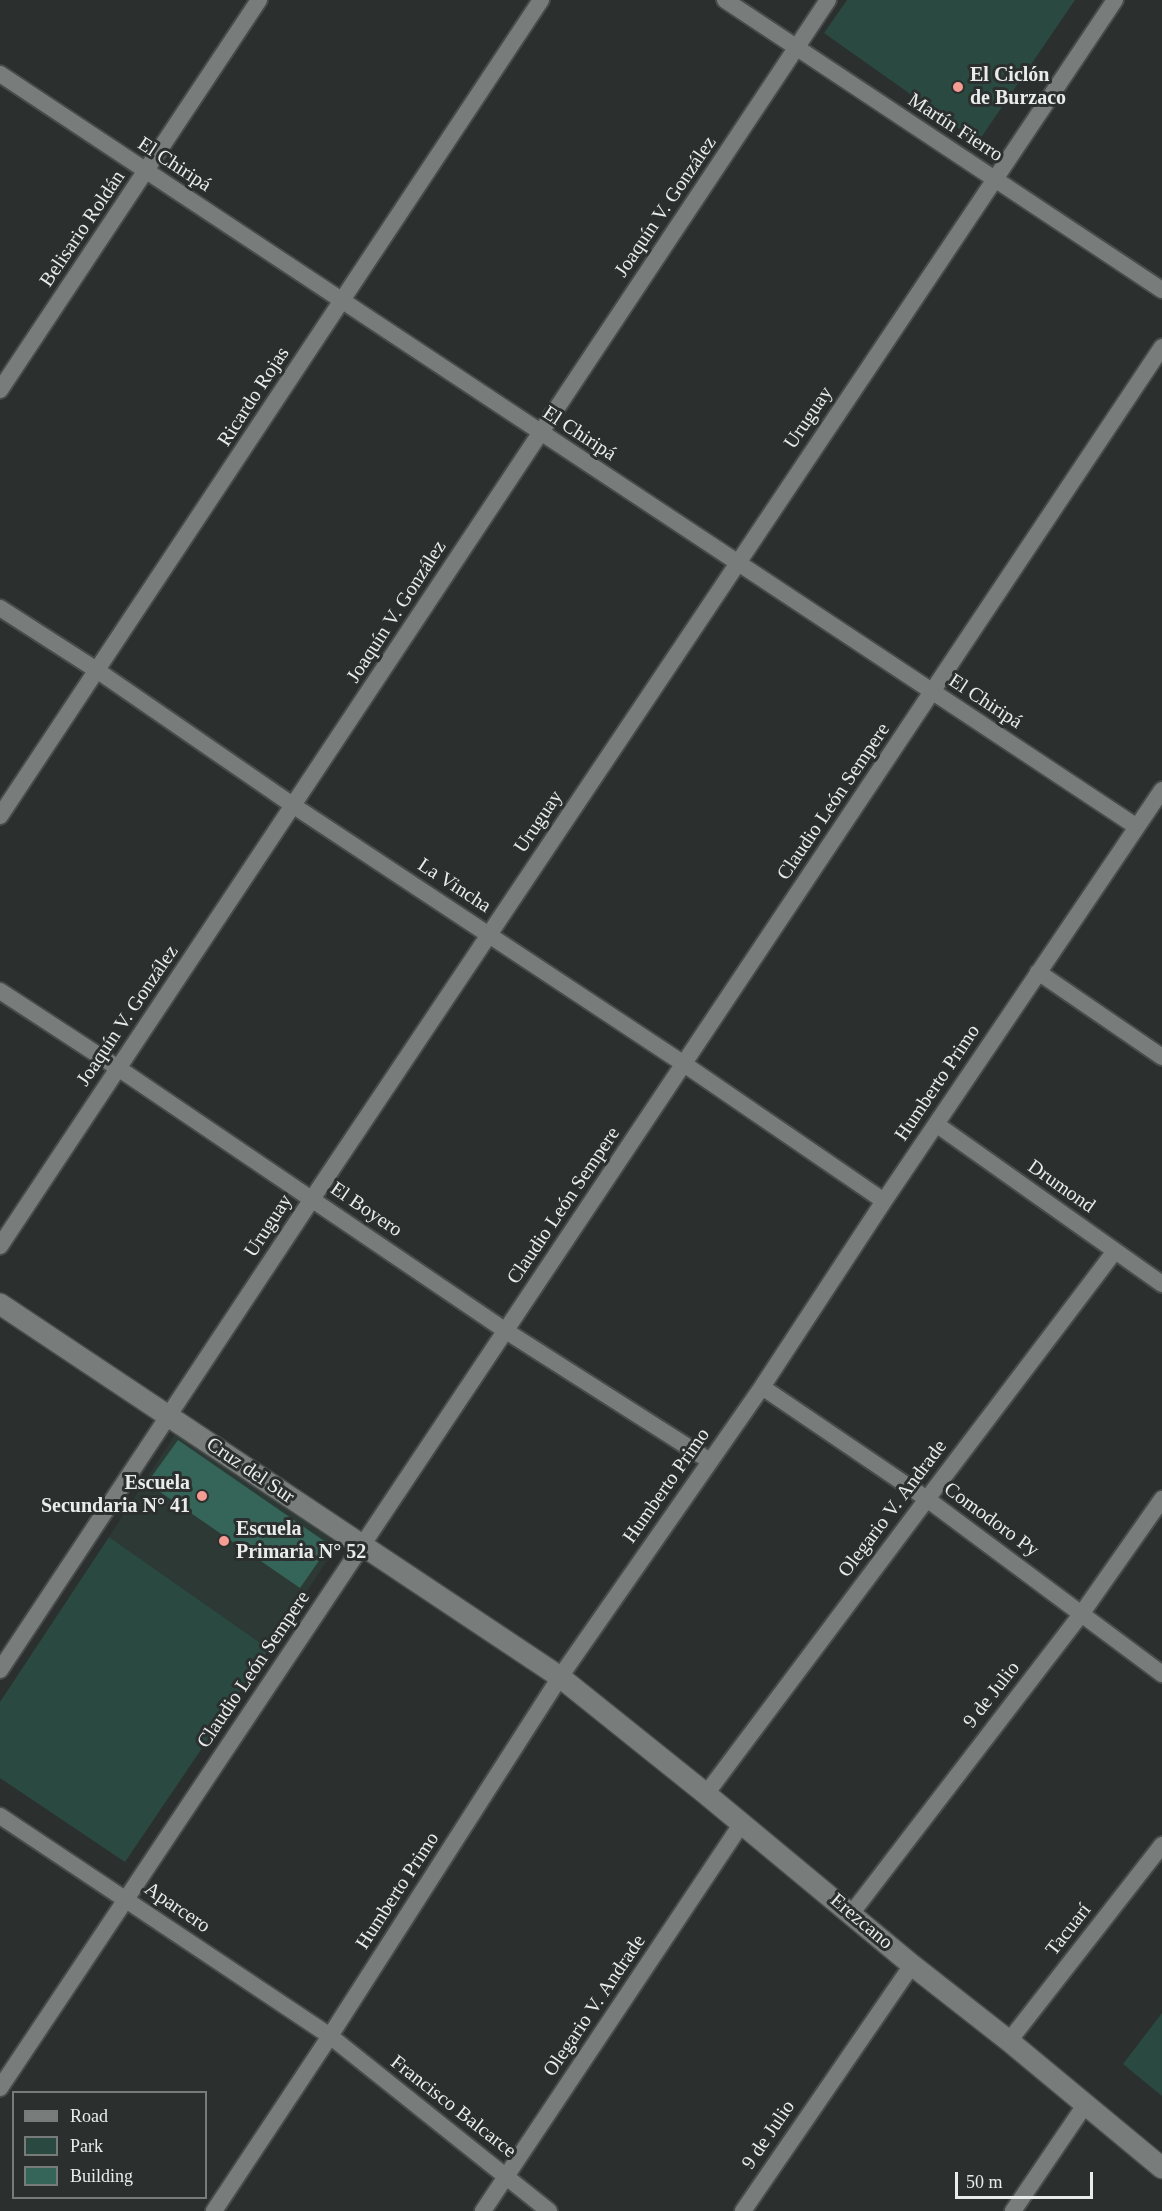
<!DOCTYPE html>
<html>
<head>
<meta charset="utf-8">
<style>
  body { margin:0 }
  #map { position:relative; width:1162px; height:2211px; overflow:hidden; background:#2b302f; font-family:Georgia,serif }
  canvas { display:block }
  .legend { position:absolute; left:12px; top:2091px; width:195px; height:108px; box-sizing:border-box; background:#2b302f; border:2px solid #777b7a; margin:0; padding:8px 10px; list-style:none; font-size:18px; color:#e9eceb }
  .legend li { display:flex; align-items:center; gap:12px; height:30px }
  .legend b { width:30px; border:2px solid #777b7a }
  .scale { position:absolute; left:955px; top:2172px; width:138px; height:27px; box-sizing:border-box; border:3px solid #e9eceb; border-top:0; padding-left:8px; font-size:18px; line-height:21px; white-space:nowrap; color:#e9eceb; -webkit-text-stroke:4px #2b302f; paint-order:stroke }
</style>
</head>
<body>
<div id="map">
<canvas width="1162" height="2211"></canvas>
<ul class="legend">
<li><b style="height:8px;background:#787d7c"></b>Road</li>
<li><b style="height:16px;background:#2a4941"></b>Park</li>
<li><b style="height:16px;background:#356458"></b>Building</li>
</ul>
<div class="scale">50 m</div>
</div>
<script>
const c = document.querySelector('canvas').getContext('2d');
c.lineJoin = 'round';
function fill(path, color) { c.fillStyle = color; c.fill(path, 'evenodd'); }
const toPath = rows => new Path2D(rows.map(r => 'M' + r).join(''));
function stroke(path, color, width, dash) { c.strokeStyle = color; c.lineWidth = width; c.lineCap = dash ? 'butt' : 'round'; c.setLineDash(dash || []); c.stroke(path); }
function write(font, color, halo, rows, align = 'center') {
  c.font = font + ' Georgia,serif'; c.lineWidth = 6; c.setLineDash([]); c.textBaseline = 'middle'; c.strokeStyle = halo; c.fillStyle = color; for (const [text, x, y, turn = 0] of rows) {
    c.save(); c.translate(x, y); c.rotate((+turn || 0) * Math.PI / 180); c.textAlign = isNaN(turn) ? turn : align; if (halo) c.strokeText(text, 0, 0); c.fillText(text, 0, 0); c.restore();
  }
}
fill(toPath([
  [176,1433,338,1544,269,1649,109,1537]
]), '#2c3935');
fill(toPath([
  [847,0,1075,0,978,142,824,33],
  [109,1537,269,1649,125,1862,0,1778,0,1702],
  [1162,2013,1162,2096,1123,2064]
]), '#2a4941');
fill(toPath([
  [178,1440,330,1545,300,1588,147,1483]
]), '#356458');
const minor = toPath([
  [725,0,1162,290],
  [0,74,1137,827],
  [0,390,259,0],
  [0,608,98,671,294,806,684,1064,884,1201],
  [0,816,541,0],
  [1038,972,1162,1057],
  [0,991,118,1068,506,1331,710,1461],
  [936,1124,1162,1284],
  [0,1246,828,0],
  [762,1387,927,1499,1162,1674],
  [0,1670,312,1199,1115,0],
  [706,1794,927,1499,1115,1251],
  [0,1816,330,2036,549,2211],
  [851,1914,1082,1613,1162,1499],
  [1009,2041,1162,1845],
  [0,2088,1162,347],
  [214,2211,330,2036,560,1677,762,1387,884,1201,1162,790],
  [483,2211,742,1823],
  [743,2211,912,1965],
  [1013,2211,1085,2105]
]);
const tertiary = toPath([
  [0,1304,560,1677,706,1794,912,1965,1009,2041,1162,2168]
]);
stroke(minor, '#474b4a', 20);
stroke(tertiary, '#474b4a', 24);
stroke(minor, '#787d7c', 16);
stroke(tertiary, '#787d7c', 21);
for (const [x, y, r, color] of [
  [958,87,6,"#f59c93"],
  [202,1496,6,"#f59c93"],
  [224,1541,6,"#f59c93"]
]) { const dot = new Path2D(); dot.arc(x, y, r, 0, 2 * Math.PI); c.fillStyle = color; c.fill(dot); stroke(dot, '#2b302f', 2); }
write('bold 20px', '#e9eceb', '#2b302f', [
  ["El Ciclón",970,76],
  ["de Burzaco",970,99],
  ["Escuela",190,1484,"right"],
  ["Secundaria N° 41",190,1507,"right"],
  ["Escuela",236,1530],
  ["Primaria N° 52",236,1553]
], 'left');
write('20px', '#e9eceb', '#2b302f', [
  ["Martín Fierro",955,128,33],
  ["El Chiripá",174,165,33],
  ["Joaquín V. González",666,207,-56],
  ["Belisario Roldán",83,229,-56],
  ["Ricardo Rojas",254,397,-57],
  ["Uruguay",809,418,-56],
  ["El Chiripá",579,434,33],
  ["Joaquín V. González",397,612,-57],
  ["El Chiripá",985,702,33],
  ["Claudio León Sempere",834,802,-56],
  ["Uruguay",539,822,-56],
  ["La Vincha",454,886,33],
  ["Joaquín V. González",128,1016,-56],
  ["Humberto Primo",938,1083,-56],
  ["Drumond",1061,1187,35],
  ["Claudio León Sempere",564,1206,-56],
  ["El Boyero",366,1210,34],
  ["Uruguay",269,1226,-57],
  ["Cruz del Sur",250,1471,34],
  ["Humberto Primo",667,1486,-55],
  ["Olegario V. Andrade",893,1509,-53],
  ["Comodoro Py",991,1520,36],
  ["Claudio León Sempere",254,1670,-56],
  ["9 de Julio",992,1695,-52],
  ["Humberto Primo",398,1891,-57],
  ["Aparcero",177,1908,34],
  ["Erezcano",861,1922,40],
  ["Tacuarí",1069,1930,-52],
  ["Olegario V. Andrade",595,2006,-56],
  ["Francisco Balcarce",453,2107,38],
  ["9 de Julio",769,2135,-56]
]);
</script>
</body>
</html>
